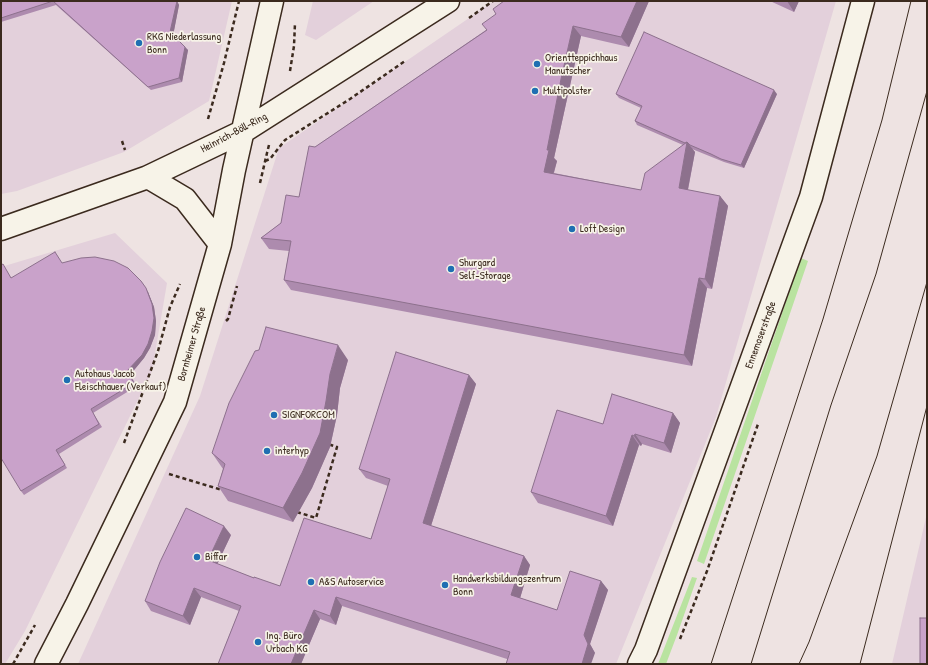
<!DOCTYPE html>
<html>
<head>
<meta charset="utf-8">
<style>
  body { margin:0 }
  #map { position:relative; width:928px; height:665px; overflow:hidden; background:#eee3e2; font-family:"Patrick Hand",sans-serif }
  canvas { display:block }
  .frame { position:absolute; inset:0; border:2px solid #3b2a1e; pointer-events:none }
</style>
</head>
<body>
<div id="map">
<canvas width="928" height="665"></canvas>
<div class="frame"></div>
</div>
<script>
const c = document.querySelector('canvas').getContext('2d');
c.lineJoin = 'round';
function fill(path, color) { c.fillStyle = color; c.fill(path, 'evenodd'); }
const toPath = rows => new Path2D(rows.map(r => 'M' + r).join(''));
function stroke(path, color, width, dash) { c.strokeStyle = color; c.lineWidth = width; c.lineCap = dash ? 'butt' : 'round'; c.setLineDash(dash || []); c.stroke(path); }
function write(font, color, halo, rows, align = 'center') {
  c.font = font + ' "Patrick Hand",sans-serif'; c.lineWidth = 3.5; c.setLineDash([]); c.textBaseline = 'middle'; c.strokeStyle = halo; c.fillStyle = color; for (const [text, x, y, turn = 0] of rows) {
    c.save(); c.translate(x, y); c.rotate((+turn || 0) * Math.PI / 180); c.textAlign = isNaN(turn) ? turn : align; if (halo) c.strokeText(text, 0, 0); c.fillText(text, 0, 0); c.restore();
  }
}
fill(toPath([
  [1,1,232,1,209,101,124,152,17,191,1,194],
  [313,1,374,1,316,40,305,35],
  [494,1,836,1,716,417,616,664,78,664,200,396,279,148],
  [115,233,167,283,152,371,25,631,5,664,1,664,1,267],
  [927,513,927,664,892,664]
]), '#e3d0db');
fill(toPath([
  [801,258,808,261,704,564,697,561],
  [692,577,697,578,677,635,666,664,658,664]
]), '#b9e3a0');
const street = toPath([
  [639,664,646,650,811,197,863,1]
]);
const secondary = toPath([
  [148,177,185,199,220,244],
  [1,229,148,177,244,131,448,1],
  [46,664,77,604,175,402,220,244,234,170,272,1]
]);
stroke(street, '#3b2a1e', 25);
stroke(secondary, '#3b2a1e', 25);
stroke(toPath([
  [469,18,493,1],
  [290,71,294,46,295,23],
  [208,119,224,63,239,1],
  [122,141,125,150],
  [265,161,270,159,285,140,350,99,405,61],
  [260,183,267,153,269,145],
  [226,321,228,319,237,286],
  [124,443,158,351,170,307,180,284],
  [169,474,222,490],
  [297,512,316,518,337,447,328,444],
  [680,639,707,571,758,424],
  [13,664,35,625]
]), '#3b2a1e', 2.5, [4, 3]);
stroke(street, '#f7f3e8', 22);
stroke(secondary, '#f7f3e8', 22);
stroke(toPath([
  [711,664,823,319,882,120,911,1],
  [751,664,831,405,876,274,927,91],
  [799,664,809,642,877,456,927,282],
  [860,664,927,406]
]), '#3b2a1e', 1);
fill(toPath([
  [1,1,177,1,179,5,173,35,188,50,182,82,151,90,56,5,1,22],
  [504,1,649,1,629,47,581,36,569,90,554,158,557,161,554,173,641,190,683,145,637,125,635,121,641,108,619,98,616,94,777,94,744,168,724,162,692,149,695,152,688,190,720,196,728,206,712,289,707,288,692,366,291,290,284,280,289,251,269,249,261,238,281,223,299,197,315,147,486,30],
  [770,1,799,1,794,12],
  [62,263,148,292,154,307,156,321,155,335,150,348,144,358,130,375,137,386,93,413,102,427,59,454,67,468,24,495,21,491,5,268,11,278],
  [348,360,340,388,337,415,330,447,312,488,293,522,228,501,218,486,223,469,212,453],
  [469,375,476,384,431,526,524,556,530,565,520,598,557,610,601,581,608,590,590,644,595,653,507,659,342,606,336,625,320,619,301,664,218,664,239,611,201,597,190,625,151,611,145,601,231,535,217,564,254,578,280,586,371,539,388,486,366,478,359,469],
  [673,413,680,423,671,453,642,444,641,446,639,445,613,526,538,503,531,492,603,424]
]), '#ad8bae');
fill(toPath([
  [177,1,179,5,173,36,170,32],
  [637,1,649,1,629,47,621,37],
  [787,1,799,1,794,12],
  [573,26,581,36,569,90,554,158,557,161,551,182,544,172,547,150,561,79],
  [185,47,188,50,182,82,179,78],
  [774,90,777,94,744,168,741,165],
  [687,142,695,152,686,199,679,188],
  [720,196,728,206,712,289,705,279],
  [699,278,707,288,692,366,684,355],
  [141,281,148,292,154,307,156,321,155,335,150,348,144,358,130,375,137,386,127,371],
  [338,345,348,360,340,388,337,415,330,447,312,488,293,522,283,508,330,374],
  [469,375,476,384,429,532,423,523],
  [673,413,680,423,671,453,664,443],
  [635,434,642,444,641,446,634,436],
  [632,435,639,445,613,526,606,516],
  [224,526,231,535,215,569,208,560],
  [524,556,530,565,518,605,511,595],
  [601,581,608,590,590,644,595,653,591,664,582,664,584,635],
  [194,588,201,597,190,625,183,616],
  [336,597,342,606,336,625,330,616],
  [314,610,320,619,301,664,291,664]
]), '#8d718d');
const building = toPath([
  [1,1,177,1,170,32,185,47,179,78,148,87,53,1,1,18,1,1],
  [504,1,637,1,621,37,573,26,561,79,547,150,549,150,544,172,641,190,645,173,687,142,679,188,720,196,705,279,699,278,684,355,284,280,291,241,261,238,281,223,286,195,299,197,309,146,315,147,487,30,482,24,496,14,493,9,504,1],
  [644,32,774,90,741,165,721,159,711,154,690,145,687,142,685,143,635,121,642,106,616,94,644,32],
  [55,252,62,263,81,258,95,257,114,261,128,268,141,281,146,288,152,304,154,318,152,331,148,344,142,355,127,371,134,383,91,409,99,424,56,450,65,465,21,491,1,458,1,265,3,264,11,278,55,252],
  [266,327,338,345,330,374,326,401,320,433,302,473,283,508,218,486,225,464,212,453,229,403,255,351,259,350,266,327],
  [396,352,469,375,423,523,524,556,511,595,557,610,570,571,601,581,584,635,588,644,582,664,506,664,510,652,336,597,330,616,314,610,291,664,218,664,241,606,194,588,183,616,145,601,160,562,186,508,224,526,208,560,254,578,254,577,280,586,304,518,371,539,390,479,359,469,396,352],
  [612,394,673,413,664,443,635,434,634,436,632,435,606,516,531,492,557,410,603,424,612,394],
  [920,618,927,618,927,664,920,664,920,618]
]);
fill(building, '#c9a2ca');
stroke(building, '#8d718d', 1);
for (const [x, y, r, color] of [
  [139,43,4,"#1f6fb2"],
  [537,64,4,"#1f6fb2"],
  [535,91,4,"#1f6fb2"],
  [572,229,4,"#1f6fb2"],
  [451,269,4,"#1f6fb2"],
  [67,380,4,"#1f6fb2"],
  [274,415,4,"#1f6fb2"],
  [267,451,4,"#1f6fb2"],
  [197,557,4,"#1f6fb2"],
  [311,582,4,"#1f6fb2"],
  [445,585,4,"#1f6fb2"],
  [258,642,4,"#1f6fb2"]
]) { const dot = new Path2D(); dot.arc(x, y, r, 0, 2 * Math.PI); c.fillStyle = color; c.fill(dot); stroke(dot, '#f7f3e8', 1.5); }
write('11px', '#3b2a1e', '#f7f3e8', [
  ["RKG Niederlassung",147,37],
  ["Bonn",147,50],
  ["Orientteppichhaus",545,58],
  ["Manutscher",545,71],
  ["Multipolster",543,91],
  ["Loft Design",580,229],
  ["Shurgard",459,263],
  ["Self-Storage",459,276],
  ["Autohaus Jacob",75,374],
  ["Fleischhauer (Verkauf)",75,387],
  ["SIGNFORCOM",282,415],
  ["interhyp",275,451],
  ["Biffar",205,557],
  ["Handwerksbildungszentrum",453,579],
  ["Bonn",453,592],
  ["A&S Autoservice",319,582],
  ["Ing. Büro",266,636],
  ["Urbach KG",266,649]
], 'left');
write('11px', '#3b2a1e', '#f7f3e8', [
  ["Heinrich-Böll-Ring",234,133,-28],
  ["Ennemoserstraße",761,335,-70],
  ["Bornheimer Straße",192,344,-74]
]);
</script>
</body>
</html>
